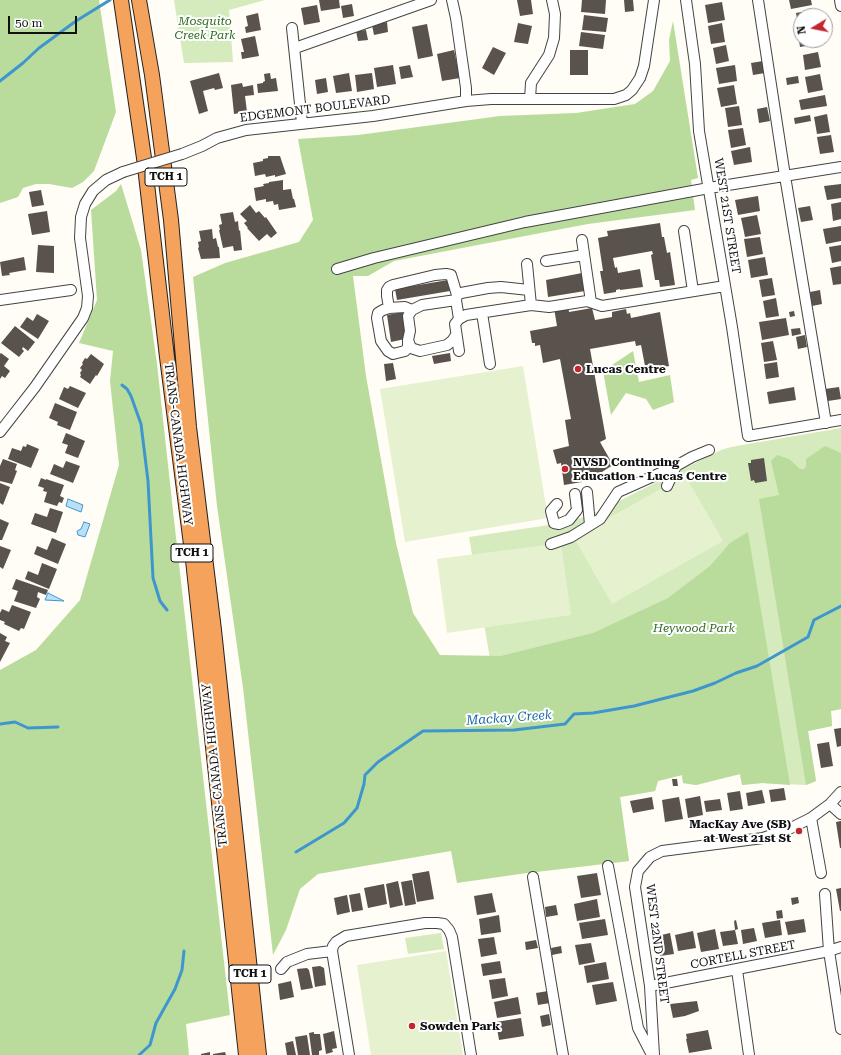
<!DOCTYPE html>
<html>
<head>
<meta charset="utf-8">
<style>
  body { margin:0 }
  #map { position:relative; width:841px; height:1055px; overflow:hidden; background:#fffdf5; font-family:"Roboto Serif",serif }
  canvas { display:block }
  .north { position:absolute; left:793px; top:8px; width:40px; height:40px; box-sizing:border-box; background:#fff; border:1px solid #a0a0a0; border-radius:50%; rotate:260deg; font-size:11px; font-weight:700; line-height:16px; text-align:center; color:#111 }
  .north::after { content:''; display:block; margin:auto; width:14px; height:18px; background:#c4262e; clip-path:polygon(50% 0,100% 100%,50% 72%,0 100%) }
  .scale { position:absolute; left:8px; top:16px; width:69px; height:18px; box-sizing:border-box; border:2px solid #111; border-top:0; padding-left:5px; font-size:12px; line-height:14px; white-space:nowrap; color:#111; -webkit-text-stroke:3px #fff; paint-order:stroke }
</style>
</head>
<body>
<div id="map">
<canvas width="841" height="1055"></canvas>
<div class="north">N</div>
<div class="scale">50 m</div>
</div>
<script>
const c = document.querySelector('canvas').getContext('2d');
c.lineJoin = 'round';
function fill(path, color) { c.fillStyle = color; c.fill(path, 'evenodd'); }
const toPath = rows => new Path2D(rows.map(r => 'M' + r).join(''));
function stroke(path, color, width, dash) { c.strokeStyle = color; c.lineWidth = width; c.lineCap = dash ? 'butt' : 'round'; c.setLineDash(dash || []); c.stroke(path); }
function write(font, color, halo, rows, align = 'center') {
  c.font = font + ' "Roboto Serif",serif'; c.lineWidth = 4; c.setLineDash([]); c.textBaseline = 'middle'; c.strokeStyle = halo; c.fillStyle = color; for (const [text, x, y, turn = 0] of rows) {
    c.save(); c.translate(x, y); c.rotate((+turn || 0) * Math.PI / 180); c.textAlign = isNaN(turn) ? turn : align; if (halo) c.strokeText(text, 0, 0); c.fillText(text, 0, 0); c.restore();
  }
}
fill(toPath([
  [174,0,265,0,229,10,233,62,184,63],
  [841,428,841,709,831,711,832,726,808,731,816,781,806,785,762,783,742,785,740,774,696,785,683,783,682,775,658,781,655,791,620,797,629,861,527,873,469,537,549,525,559,526,597,512,721,450,731,447],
  [441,933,444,949,408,954,405,938]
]), '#d5ebbd');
fill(toPath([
  [0,0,99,0,116,112,94,171,83,182,72,188,49,184,36,184,23,188,18,197,0,203],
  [673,21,698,178,691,180,695,210,588,224,394,261,368,276,353,276,366,376,396,543,413,613,440,655,501,656,593,633,668,598,710,566,730,543,748,532,790,785,762,783,742,785,740,774,696,785,683,783,682,775,658,781,655,791,620,797,629,861,527,873,457,883,451,851,318,874,300,889,286,930,273,955,243,688,217,506,193,277,225,263,299,242,313,220,298,139,358,135,500,116,576,113,635,104,653,91,670,61,669,40],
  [121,184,141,250,157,364,173,511,230,1015,186,1024,189,1055,0,1055,0,670,36,650,80,600,119,465,110,381,113,351,79,343,97,300,91,210,116,191],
  [633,351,639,382,670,375,674,402,653,410,646,399,626,393,611,415,603,371],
  [825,446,841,453,841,709,831,711,832,726,808,731,816,781,806,785,759,499,779,495,771,461,777,455,789,459,800,469,804,469,806,466,806,459]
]), '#b9dc9c');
fill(toPath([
  [523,366,548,518,405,542,380,389],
  [685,475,723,541,612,604,574,538],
  [561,543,571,615,447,633,437,559],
  [446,951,463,1055,371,1055,357,965]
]), '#e6f2cf');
const water = toPath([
  [68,499,83,505,81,512,66,506,68,499],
  [84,522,90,524,85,537,78,535,77,531,81,529,84,522],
  [48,593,64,601,45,600,48,593]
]);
fill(water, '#b9e0f7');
stroke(water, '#3f96cf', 1);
stroke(toPath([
  [0,81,23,63,39,48,76,21,110,0],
  [122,385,127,389,131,396,141,424,148,481,153,578,160,601,167,610],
  [0,724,15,722,28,728,58,727],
  [296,852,344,823,357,808,364,784,365,775,378,762,423,731,514,730,565,724,574,714,593,713,634,706,693,691,715,683,736,673,757,666,808,637,814,620,841,606],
  [139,1055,150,1045,156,1023,175,989,182,970,184,951]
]), '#3f96cf', 3);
fill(toPath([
  [319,0,339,0,340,8,321,11],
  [517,0,531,0,533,14,520,16],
  [582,0,606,0,605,14,581,12],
  [624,0,633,0,634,11,625,12],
  [789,0,811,0,812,5,791,9],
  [722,2,725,20,708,23,705,5],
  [352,4,354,16,343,18,341,6],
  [317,5,320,22,304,25,301,8],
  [813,10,814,16,801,16,801,30,799,30,796,13],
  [258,13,261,30,246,33,245,27,248,26,246,16],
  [584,15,608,18,606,32,582,30],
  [387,22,388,32,374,35,372,25],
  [518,23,532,26,528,44,514,42],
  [722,23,725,42,711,44,708,26],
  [427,24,433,56,418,59,412,27],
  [366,30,368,40,358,41,356,31],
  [581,32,605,35,603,49,579,46],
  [801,33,801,40,817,40,818,44,800,47,798,34],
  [255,36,259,56,242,59,241,52,244,52,241,39],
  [726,45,729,61,716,64,713,48],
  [493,47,506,53,494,75,482,68],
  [454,50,460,78,442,81,437,54],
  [570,50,588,50,588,75,570,75],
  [818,52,821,67,805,70,803,55],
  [763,61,765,73,753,75,751,63],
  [393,65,396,84,377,87,374,68],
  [410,65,413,77,401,79,399,67],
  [735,65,737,81,719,84,716,68],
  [219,73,223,88,215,90,214,88,203,91,208,111,199,114,190,81],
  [270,73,271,79,276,78,278,91,258,93,257,84,263,83,263,82,265,81,264,74],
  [349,73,352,91,336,93,333,76],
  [372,73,374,89,357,92,355,75],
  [820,74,823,90,808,93,805,77],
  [798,76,799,83,787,85,786,78],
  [326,78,328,92,317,94,315,80],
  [242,83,243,87,253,85,254,95,245,96,247,112,234,114,231,85],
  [734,85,737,104,721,107,717,88],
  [825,95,827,106,801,110,799,100],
  [739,106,742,125,728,127,725,108],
  [767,107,770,121,759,123,757,109],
  [827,114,830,132,817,134,814,117],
  [810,115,811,121,795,124,794,118],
  [743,128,746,145,731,148,728,130],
  [831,135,834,152,820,154,817,137],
  [750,147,752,162,734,165,731,151],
  [268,156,280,156,286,174,275,177,275,175,266,177,265,174,255,176,253,163,263,161,263,159,268,158],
  [283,180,283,190,291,189,293,199,294,199,296,207,279,210,278,204,274,205,273,201,266,202,266,199,256,201,254,188,264,186,263,184,269,183,269,182],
  [841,184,841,198,827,200,824,186],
  [41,190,44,205,32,207,29,192],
  [758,196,760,211,738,215,735,200],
  [841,202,841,219,833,221,831,204],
  [250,205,256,213,259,211,265,218,266,217,277,233,271,238,267,234,259,241,247,228,248,228,244,223,247,221,240,214],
  [810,206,813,220,801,222,798,208],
  [47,211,50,232,32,235,28,214],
  [233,212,235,222,238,221,239,231,240,230,242,250,234,251,233,246,223,248,219,230,220,230,219,225,222,224,220,214],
  [757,215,761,234,745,237,741,218],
  [660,223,662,237,664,237,667,253,670,252,675,285,660,287,659,280,655,280,651,255,653,254,652,251,613,258,615,268,617,267,618,273,640,269,643,287,620,290,620,289,616,290,616,292,604,294,600,271,603,271,598,238,608,236,607,231],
  [841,226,841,241,826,244,823,229],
  [212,229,213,239,216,238,218,247,219,247,220,258,201,259,198,248,199,247,198,242,201,241,199,231],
  [760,237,763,254,747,257,744,239],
  [38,245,54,246,54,273,36,272],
  [841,245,841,261,832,263,829,247],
  [24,257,26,270,9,273,10,275,2,276,0,262],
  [765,257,768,275,751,278,748,260],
  [841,266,841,284,833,285,830,268],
  [582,273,585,291,548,297,546,280],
  [772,278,775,295,762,297,759,280],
  [448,280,450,291,397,300,395,289],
  [820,290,822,304,812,306,810,292],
  [776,298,779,316,766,318,763,301],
  [568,305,569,312,592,308,595,320,612,317,612,312,626,309,627,314,630,313,631,318,660,312,669,366,646,371,641,345,636,346,635,341,590,349,606,439,600,442,613,465,594,477,582,477,582,482,564,485,561,463,557,464,553,450,569,446,565,420,571,419,560,359,543,363,540,345,535,346,535,343,532,343,530,331,557,326,554,308],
  [794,311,795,316,790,317,789,312],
  [403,312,406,333,404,333,405,339,391,342,387,315],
  [37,314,49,321,38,339,20,327,27,317,33,321],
  [786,318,789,335,762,340,759,322],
  [15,326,35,342,28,351,23,347,22,349,24,351,19,357,1,343],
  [800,328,801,334,792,336,791,329],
  [805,335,807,347,798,349,796,337],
  [773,341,777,360,764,362,761,343],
  [1,353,9,359,4,366,10,371,5,378,2,376,0,379,0,354],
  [450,353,451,361,434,364,432,356],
  [91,354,104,364,97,376,96,375,90,384,80,377,81,375,80,373,82,370,80,368,83,364,82,363,85,358,87,359],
  [777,362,779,377,766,379,764,364],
  [393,363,396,379,386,381,384,364],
  [70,386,86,393,78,408,59,399,64,387,68,389],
  [794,387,796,400,769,404,767,392],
  [839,387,841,399,828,401,825,389],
  [55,403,77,412,70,430,57,425,58,422,49,418],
  [66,433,85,441,78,458,65,453,68,445,62,443],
  [27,444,39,449,31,468,8,459,12,448,21,451,23,446,26,447],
  [764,458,767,481,755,483,754,480,751,481,748,463,751,463,751,460],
  [3,459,17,464,15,470,17,471,12,484,0,481,0,466],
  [66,461,80,466,73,483,50,474,54,464,63,468],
  [41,478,46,480,46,479,64,485,60,496,64,498,62,503,59,502,57,506,44,502,47,492,43,491,44,488,38,486],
  [0,483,10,487,3,505,0,503],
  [50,508,63,512,56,533,31,524,35,513,47,517],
  [0,519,9,523,2,540,0,540],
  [52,538,66,544,58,564,34,554,37,546,47,550],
  [0,546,11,550,3,569,0,567],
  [42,563,57,569,49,589,25,579,28,571,38,575],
  [16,579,48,590,46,595,38,592,37,597,40,599,36,608,14,601,18,591,12,589],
  [12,605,31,612,24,629,21,628,19,631,4,624,5,622,0,620,0,613,2,609,9,612],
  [0,633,7,637,5,641,10,643,0,662],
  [841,728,841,746,837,747,834,729],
  [829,742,833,766,821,768,817,744],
  [672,779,677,779,678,786,673,786],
  [784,788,786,800,771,802,769,790],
  [762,790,765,803,748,806,746,793],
  [740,791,743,809,730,811,727,793],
  [700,796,703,815,688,818,685,799],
  [652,797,654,809,633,813,630,801],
  [679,797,683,819,665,822,662,800],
  [720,799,722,810,706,812,704,801],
  [841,821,841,848,840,848,836,822],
  [429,871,434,899,417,902,412,874],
  [597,873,601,895,581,898,577,876],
  [412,880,416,904,405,906,401,882],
  [398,881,403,905,390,908,386,884],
  [384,884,387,904,368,908,364,888],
  [841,888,841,911,840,911,836,889],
  [360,893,363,910,352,912,349,895],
  [492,893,496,912,477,915,474,896],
  [347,895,350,912,337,915,334,898],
  [798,897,799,903,792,905,791,898],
  [597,899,600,917,577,921,574,904],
  [556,905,558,915,546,917,545,907],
  [782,910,783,918,777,919,776,911],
  [499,915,501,932,481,935,479,919],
  [605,919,608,935,582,939,579,923],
  [804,919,806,932,788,935,785,922],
  [736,920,738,929,735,930,738,944,723,946,720,932,735,930,734,921],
  [780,920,782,935,765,938,762,923],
  [754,928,757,941,743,944,741,930],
  [715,929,719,949,701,952,697,933],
  [693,931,696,948,678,951,675,935],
  [670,933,674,954,660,956,657,936],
  [494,937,497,954,481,957,478,939],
  [536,940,538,948,526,950,525,942],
  [591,943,595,962,579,965,575,945],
  [561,946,562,953,552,955,551,948],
  [500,961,502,973,483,976,481,964],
  [606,962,609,979,587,983,584,966],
  [320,966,324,968,326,985,315,987,312,967],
  [307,968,309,970,313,988,301,990,297,969],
  [505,978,508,996,492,999,489,980],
  [291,981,294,997,280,1000,278,984],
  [613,982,617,1001,596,1005,592,985],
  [548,991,550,1003,538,1005,536,993],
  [518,997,521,1014,497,1018,494,1002],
  [697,1001,699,1011,685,1016,673,1018,670,1004],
  [549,1014,551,1025,542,1027,540,1016],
  [521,1018,524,1036,499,1040,496,1022],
  [708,1030,712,1049,689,1053,686,1039,687,1039,686,1034],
  [334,1031,337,1048,332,1049,333,1052,326,1054,323,1034],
  [314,1032,314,1034,320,1034,322,1050,319,1051,319,1055,312,1055,309,1033],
  [307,1035,310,1055,298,1055,295,1037],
  [293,1041,296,1055,287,1055,285,1043],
  [210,1052,210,1055,201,1055,201,1054],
  [225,1052,226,1055,213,1055,213,1054]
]), '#5a524d');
const minor = toPath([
  [452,0,456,18,466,88,466,101],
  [686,0,695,64,699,131,732,327,748,436,841,420],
  [758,0,785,176,826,423],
  [840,0,841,6],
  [292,28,302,123],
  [295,48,431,0],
  [530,99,531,83,549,55,554,38,555,14,552,0],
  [182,154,202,146,217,138,246,130,373,116,466,101,491,99,614,99,626,95,632,90,640,78,644,66,654,0],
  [684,231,693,291],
  [582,240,591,302],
  [546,261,584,255],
  [527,264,531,305],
  [337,269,374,258,525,222,709,188,841,167],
  [0,300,71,290],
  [389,308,387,296,387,290,389,287,393,285,435,275,446,274,451,275,457,295],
  [482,313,490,364],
  [459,319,456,300,457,295,461,293,488,288,501,287,529,290],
  [456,335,452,341,447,345,420,351,411,348,408,340,410,331,408,316,412,310,422,305,456,300],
  [408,340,408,347,405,351,393,354,388,351,381,341,377,318,378,313,383,310,389,308,405,307,412,310],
  [459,351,455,324,459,319,466,315,531,305,549,307,587,301,602,306,725,286],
  [0,432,35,387,83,318,87,308,88,296,80,238,81,217,85,204,93,191,106,180,123,172],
  [667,486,676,466,692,457,709,450],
  [587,492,590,525],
  [557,504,551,511,554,523,559,524,569,520,577,510,575,494],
  [551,544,571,537,600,519,618,492,676,466],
  [830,804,841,814],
  [811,818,821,873],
  [608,866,638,1028,652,1055],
  [533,877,563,1055],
  [825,894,829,951,841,1029],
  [332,951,349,1055],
  [281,969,287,962,307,954,332,951,333,946,336,942,346,936,425,923,437,923,444,924,449,930,452,937,471,1055],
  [737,970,749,1055],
  [650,986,829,951,841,947],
  [654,1055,650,986,635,887,638,871,650,857,662,851,763,838,789,829,811,818,830,804,841,792]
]);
const highway = toPath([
  [121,0,144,158,167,357,193,560,246,1055],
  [139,0,152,75,171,220,189,427,214,630,259,1055]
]);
stroke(minor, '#444', 12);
stroke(highway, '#222', 16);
stroke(minor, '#fff', 10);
stroke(highway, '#f5a25d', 14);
const minorBridge = toPath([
  [123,172,182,154]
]);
stroke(minorBridge, '#444', 12, []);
stroke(minorBridge, '#fff', 10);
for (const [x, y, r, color] of [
  [578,369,4,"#c4262e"],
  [565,469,4,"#c4262e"],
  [799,831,4,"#c4262e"],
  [412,1026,4,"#c4262e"]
]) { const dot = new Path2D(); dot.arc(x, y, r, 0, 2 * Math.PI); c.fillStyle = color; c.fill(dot); stroke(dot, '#fff', 1.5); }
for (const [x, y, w] of [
  [166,177,42],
  [192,553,42],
  [250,974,42]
]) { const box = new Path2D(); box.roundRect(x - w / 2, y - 9, w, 18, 3); c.fillStyle = '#fff'; c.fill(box); stroke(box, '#111', 1); }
write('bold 11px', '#111', null, [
  ["TCH 1",166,177],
  ["TCH 1",192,553],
  ["TCH 1",250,974]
]);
write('italic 12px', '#2f6b1f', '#fff', [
  ["Mosquito",205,21],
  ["Creek Park",205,35],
  ["Heywood Park",694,628]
]);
write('12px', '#111', '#fff', [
  ["EDGEMONT BOULEVARD",315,109,-7],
  ["WEST 21ST STREET",727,216,81],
  ["TRANS-CANADA HIGHWAY",178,444,83],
  ["TRANS-CANADA HIGHWAY",215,765,-96],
  ["WEST 22ND STREET",657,944,83],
  ["CORTELL STREET",743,955,-11]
]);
write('bold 12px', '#111', '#fff', [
  ["Lucas Centre",586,369],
  ["NVSD Continuing",573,462],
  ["Education - Lucas Centre",573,476],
  ["MacKay Ave (SB)",791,824,"right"],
  ["at West 21st St",791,838,"right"],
  ["Sowden Park",420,1026]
], 'left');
write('italic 13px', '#1768a6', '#fff', [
  ["Mackay Creek",509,718,-4]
]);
</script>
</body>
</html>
